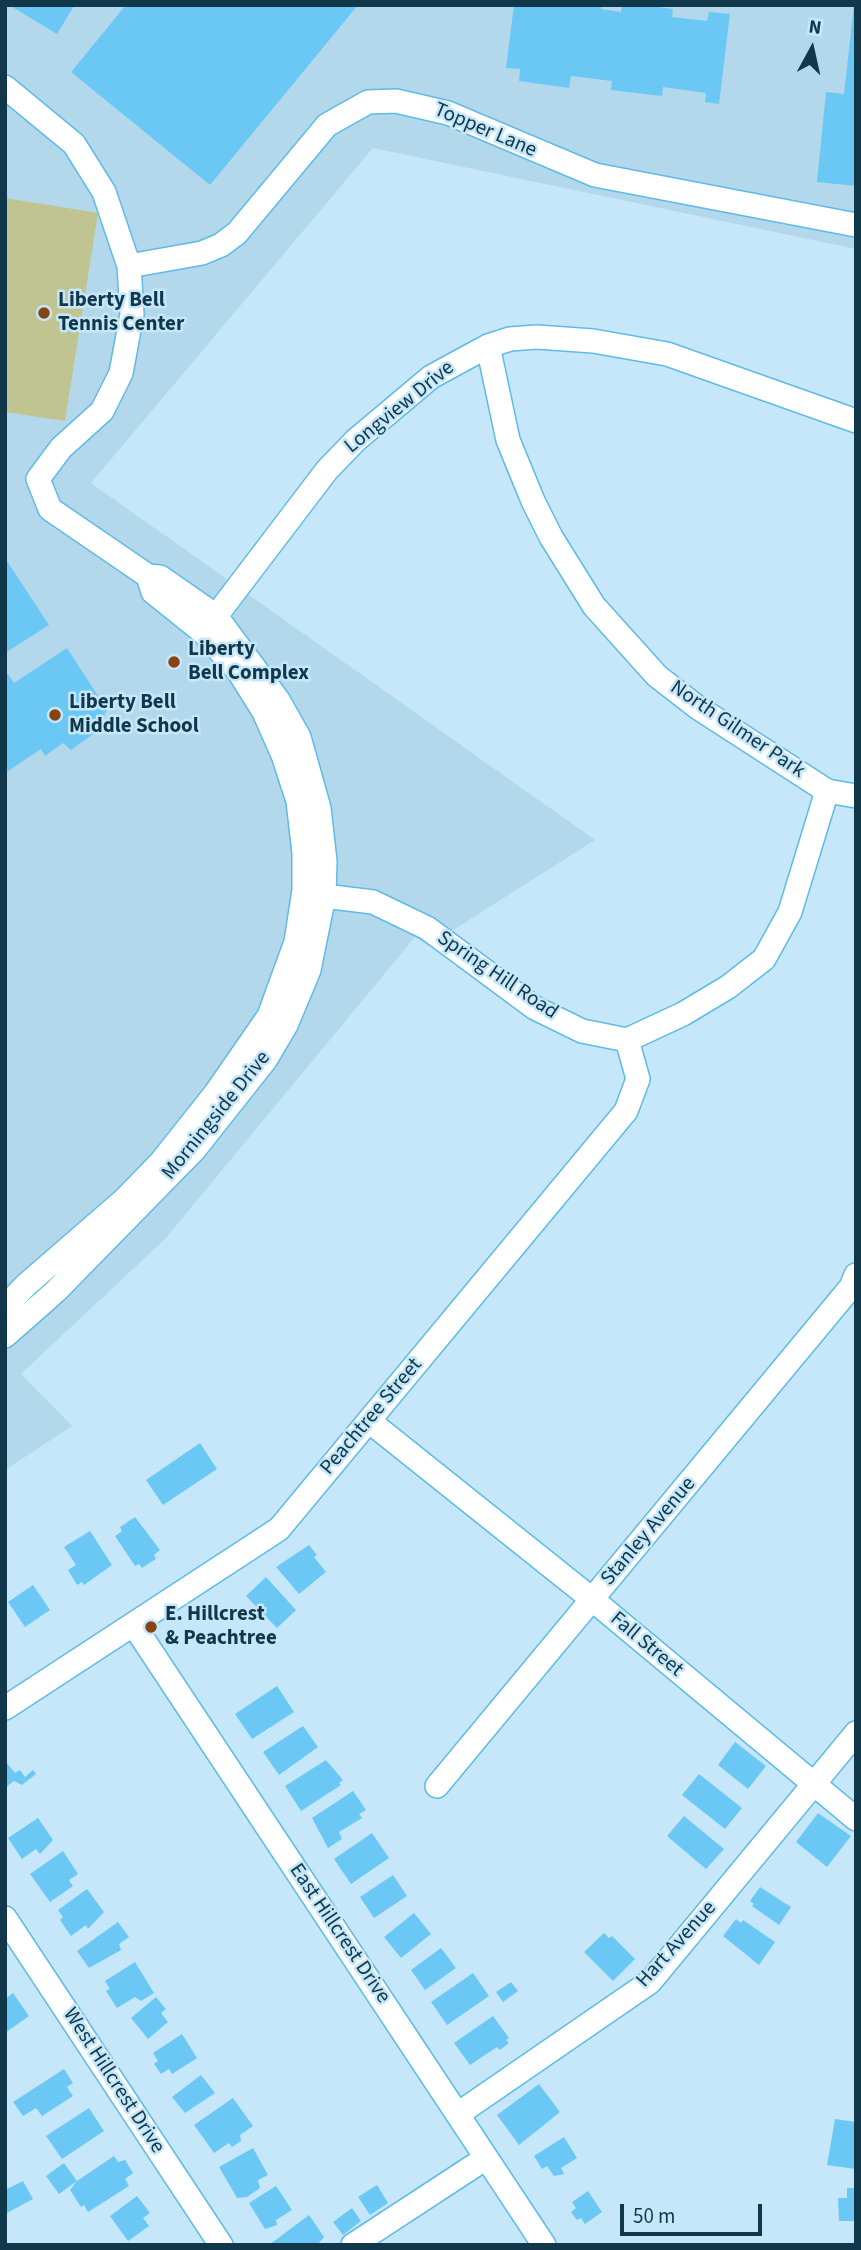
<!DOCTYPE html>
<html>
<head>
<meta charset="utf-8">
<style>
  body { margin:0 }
  #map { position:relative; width:861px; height:2250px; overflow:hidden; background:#c5e7f9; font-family:"Source Sans 3",sans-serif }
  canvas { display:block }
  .frame { position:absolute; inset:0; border:7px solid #10384a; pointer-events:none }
  .north { position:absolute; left:777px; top:14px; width:70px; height:70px; -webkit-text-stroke:5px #c5e7f9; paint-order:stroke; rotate:8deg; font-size:19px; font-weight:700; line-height:28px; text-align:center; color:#10384a }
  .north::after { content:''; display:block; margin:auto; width:24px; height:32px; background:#10384a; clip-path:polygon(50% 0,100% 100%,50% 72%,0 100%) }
  .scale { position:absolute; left:620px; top:2204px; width:142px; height:32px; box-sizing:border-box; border:4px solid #10384a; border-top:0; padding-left:9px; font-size:21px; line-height:24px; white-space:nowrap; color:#10384a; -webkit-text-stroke:5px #c5e7f9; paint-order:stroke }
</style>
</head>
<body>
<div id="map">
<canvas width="861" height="2250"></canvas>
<div class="frame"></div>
<div class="north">N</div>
<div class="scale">50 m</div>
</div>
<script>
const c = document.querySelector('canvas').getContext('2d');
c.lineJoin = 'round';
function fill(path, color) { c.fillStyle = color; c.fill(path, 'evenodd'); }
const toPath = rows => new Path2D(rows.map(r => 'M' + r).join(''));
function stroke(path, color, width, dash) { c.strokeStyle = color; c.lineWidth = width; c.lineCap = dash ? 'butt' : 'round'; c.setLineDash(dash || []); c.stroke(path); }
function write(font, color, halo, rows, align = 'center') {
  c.font = font + ' "Source Sans 3",sans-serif'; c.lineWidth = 5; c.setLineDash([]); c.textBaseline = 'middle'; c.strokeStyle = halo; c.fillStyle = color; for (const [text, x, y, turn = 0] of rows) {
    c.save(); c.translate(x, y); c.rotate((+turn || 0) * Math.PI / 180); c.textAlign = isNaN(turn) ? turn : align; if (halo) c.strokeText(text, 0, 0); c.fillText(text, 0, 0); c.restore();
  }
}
fill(toPath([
  [5,5,856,5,856,249,373,148,91,483,595,840,428,946,415,937,165,1239,21,1374,72,1426,5,1470]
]), '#b3d8ec');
fill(toPath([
  [5,198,98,213,65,421,5,412]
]), '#c0c490');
fill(toPath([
  [9,5,73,5,74,6,57,34],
  [126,5,358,5,210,185,71,72],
  [514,5,601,5,601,9,621,12,622,5,644,5,673,9,672,17,707,21,709,12,730,14,719,104,705,102,706,93,663,87,662,96,611,90,612,81,571,76,569,88,519,81,520,69,506,68],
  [854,5,856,5,856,186,817,182,826,92,844,94],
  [5,558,49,625,5,653],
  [67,648,107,710,102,719,104,726,71,750,63,743,45,756,41,749,5,773,5,670,14,683],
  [200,1443,217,1469,163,1505,146,1480],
  [135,1517,160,1550,154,1555,156,1559,142,1568,139,1564,135,1566,115,1536,122,1531,120,1527],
  [90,1531,112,1565,84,1585,82,1582,77,1585,68,1570,76,1565,64,1547],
  [309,1545,317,1555,314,1557,326,1572,299,1594,276,1567],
  [266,1577,296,1610,277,1628,246,1596],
  [33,1585,50,1610,25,1627,8,1602],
  [277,1686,294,1712,252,1739,235,1714],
  [303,1726,318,1747,279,1775,263,1752],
  [735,1742,766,1766,748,1789,718,1765],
  [326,1760,343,1780,339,1783,341,1785,301,1811,285,1786],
  [5,1761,15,1773,20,1770,25,1777,33,1770,36,1774,22,1785,14,1781,5,1788],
  [699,1774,742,1808,725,1829,682,1795],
  [353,1791,366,1810,359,1814,362,1818,339,1832,342,1839,328,1848,312,1818],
  [818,1813,851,1836,827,1867,796,1842],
  [684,1816,724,1849,706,1869,667,1836],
  [38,1818,53,1840,40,1854,36,1849,22,1859,8,1838],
  [372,1833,389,1858,351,1884,334,1859],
  [63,1851,78,1874,69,1880,73,1886,50,1902,30,1874],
  [393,1875,407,1896,374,1918,360,1897],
  [760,1887,791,1907,779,1925,752,1906,754,1904,750,1901],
  [87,1889,104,1912,88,1929,86,1925,71,1936,60,1920,63,1917,58,1910],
  [414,1913,431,1934,401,1958,384,1937],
  [736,1919,741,1923,743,1920,775,1942,759,1965,723,1936],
  [118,1922,129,1937,119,1944,121,1950,89,1968,77,1951],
  [604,1933,609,1938,612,1936,635,1959,613,1981,584,1952],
  [441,1948,456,1968,425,1990,411,1970],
  [135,1962,154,1993,141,2001,135,1997,117,2008,106,1991,110,1989,105,1981],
  [473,1973,489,1996,447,2025,431,2002],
  [511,1982,518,1991,503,2002,496,1992],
  [13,1993,29,2016,5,2033,5,1999],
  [156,1997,166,2009,161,2013,168,2022,148,2039,131,2018],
  [493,2016,509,2038,506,2040,509,2043,500,2050,497,2047,470,2065,454,2043],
  [182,2034,197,2058,172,2074,169,2069,161,2074,154,2064,158,2061,153,2053],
  [64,2069,73,2083,67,2087,73,2096,42,2116,36,2108,23,2116,13,2102],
  [201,2075,215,2093,185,2113,172,2097],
  [539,2084,560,2112,519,2145,497,2115],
  [233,2098,253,2126,240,2135,241,2141,232,2147,229,2143,214,2153,194,2125],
  [89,2108,104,2131,62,2159,46,2136],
  [835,2119,856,2122,856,2169,827,2165],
  [564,2137,577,2158,561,2168,564,2174,554,2176,547,2166,542,2169,534,2156],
  [253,2148,268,2175,258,2180,260,2188,247,2197,237,2198,219,2167],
  [114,2156,118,2162,125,2160,133,2173,125,2179,129,2186,88,2212,84,2205,81,2207,70,2190,77,2181],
  [64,2163,77,2181,59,2194,46,2176],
  [23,2181,33,2199,5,2214,5,2190],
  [377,2185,388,2203,370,2215,358,2197],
  [276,2186,292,2210,276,2220,277,2225,265,2229,249,2203],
  [847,2188,856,2188,856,2221,839,2221,838,2198,847,2198],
  [588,2191,602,2212,585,2224,581,2218,577,2220,571,2212,576,2208,572,2202],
  [137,2196,150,2213,143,2218,149,2226,128,2241,110,2216],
  [352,2208,361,2221,343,2235,333,2222],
  [309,2215,324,2237,317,2245,269,2245]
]), '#6bc8f5');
const minor = toPath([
  [5,87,74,144,104,192,129,266,132,314,121,373,102,411,61,448,38,479,50,509,148,576,160,577,216,616,278,700,299,737,319,808,325,861,324,896,309,970,286,1025,266,1059,194,1150,56,1291,5,1336],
  [129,266,202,253,221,245,237,233,327,125,368,102,396,101,448,113,595,175,856,225],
  [488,346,508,440,533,501,551,537,594,606,657,676,697,707,827,791,856,796],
  [216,616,327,470,356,440,431,377,488,346,510,339,537,337,593,341,667,354,856,421],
  [324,896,373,902,427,928,535,1008,582,1031,627,1040,683,1014,728,987,764,959,790,912,827,791],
  [5,1307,26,1285,124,1200,161,1162,215,1094,269,1016,296,942,304,890,304,853,298,801,283,755,264,712,239,672,203,632,153,592,148,576],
  [369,1421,593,1600,856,1819],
  [133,1624,544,2245],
  [5,1708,279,1529,626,1111,638,1079,627,1040],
  [437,1786,851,1287,856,1275],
  [5,1918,221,2245],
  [458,2114,650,1982,856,1733],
  [353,2245,486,2158]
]);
stroke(minor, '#5ebbe7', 26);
stroke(minor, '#fff', 23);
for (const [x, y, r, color] of [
  [44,313,7,"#864313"],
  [174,662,7,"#864313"],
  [55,715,7,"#864313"],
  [151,1627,7,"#864313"]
]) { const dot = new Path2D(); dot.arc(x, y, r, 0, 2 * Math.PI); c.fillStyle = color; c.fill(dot); stroke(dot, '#c5e7f9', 2.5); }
write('21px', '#10384a', '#c5e7f9', [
  ["Topper Lane",485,131,23],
  ["Longview Drive",400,408,-39],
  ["North Gilmer Park",737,730,34],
  ["Spring Hill Road",497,976,34],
  ["Morningside Drive",217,1116,-51],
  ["Peachtree Street",372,1417,-50],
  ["Stanley Avenue",649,1532,-50],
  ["Fall Street",646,1645,40],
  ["East Hillcrest Drive",339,1934,56],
  ["Hart Avenue",677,1945,-48],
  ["West Hillcrest Drive",113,2081,57]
]);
write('bold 21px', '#10384a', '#c5e7f9', [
  ["Liberty Bell",58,301],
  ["Tennis Center",58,325],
  ["Liberty",188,650],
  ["Bell Complex",188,674],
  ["Liberty Bell",69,703],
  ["Middle School",69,727],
  ["E. Hillcrest",165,1615],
  ["& Peachtree",165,1639]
], 'left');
</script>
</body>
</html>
